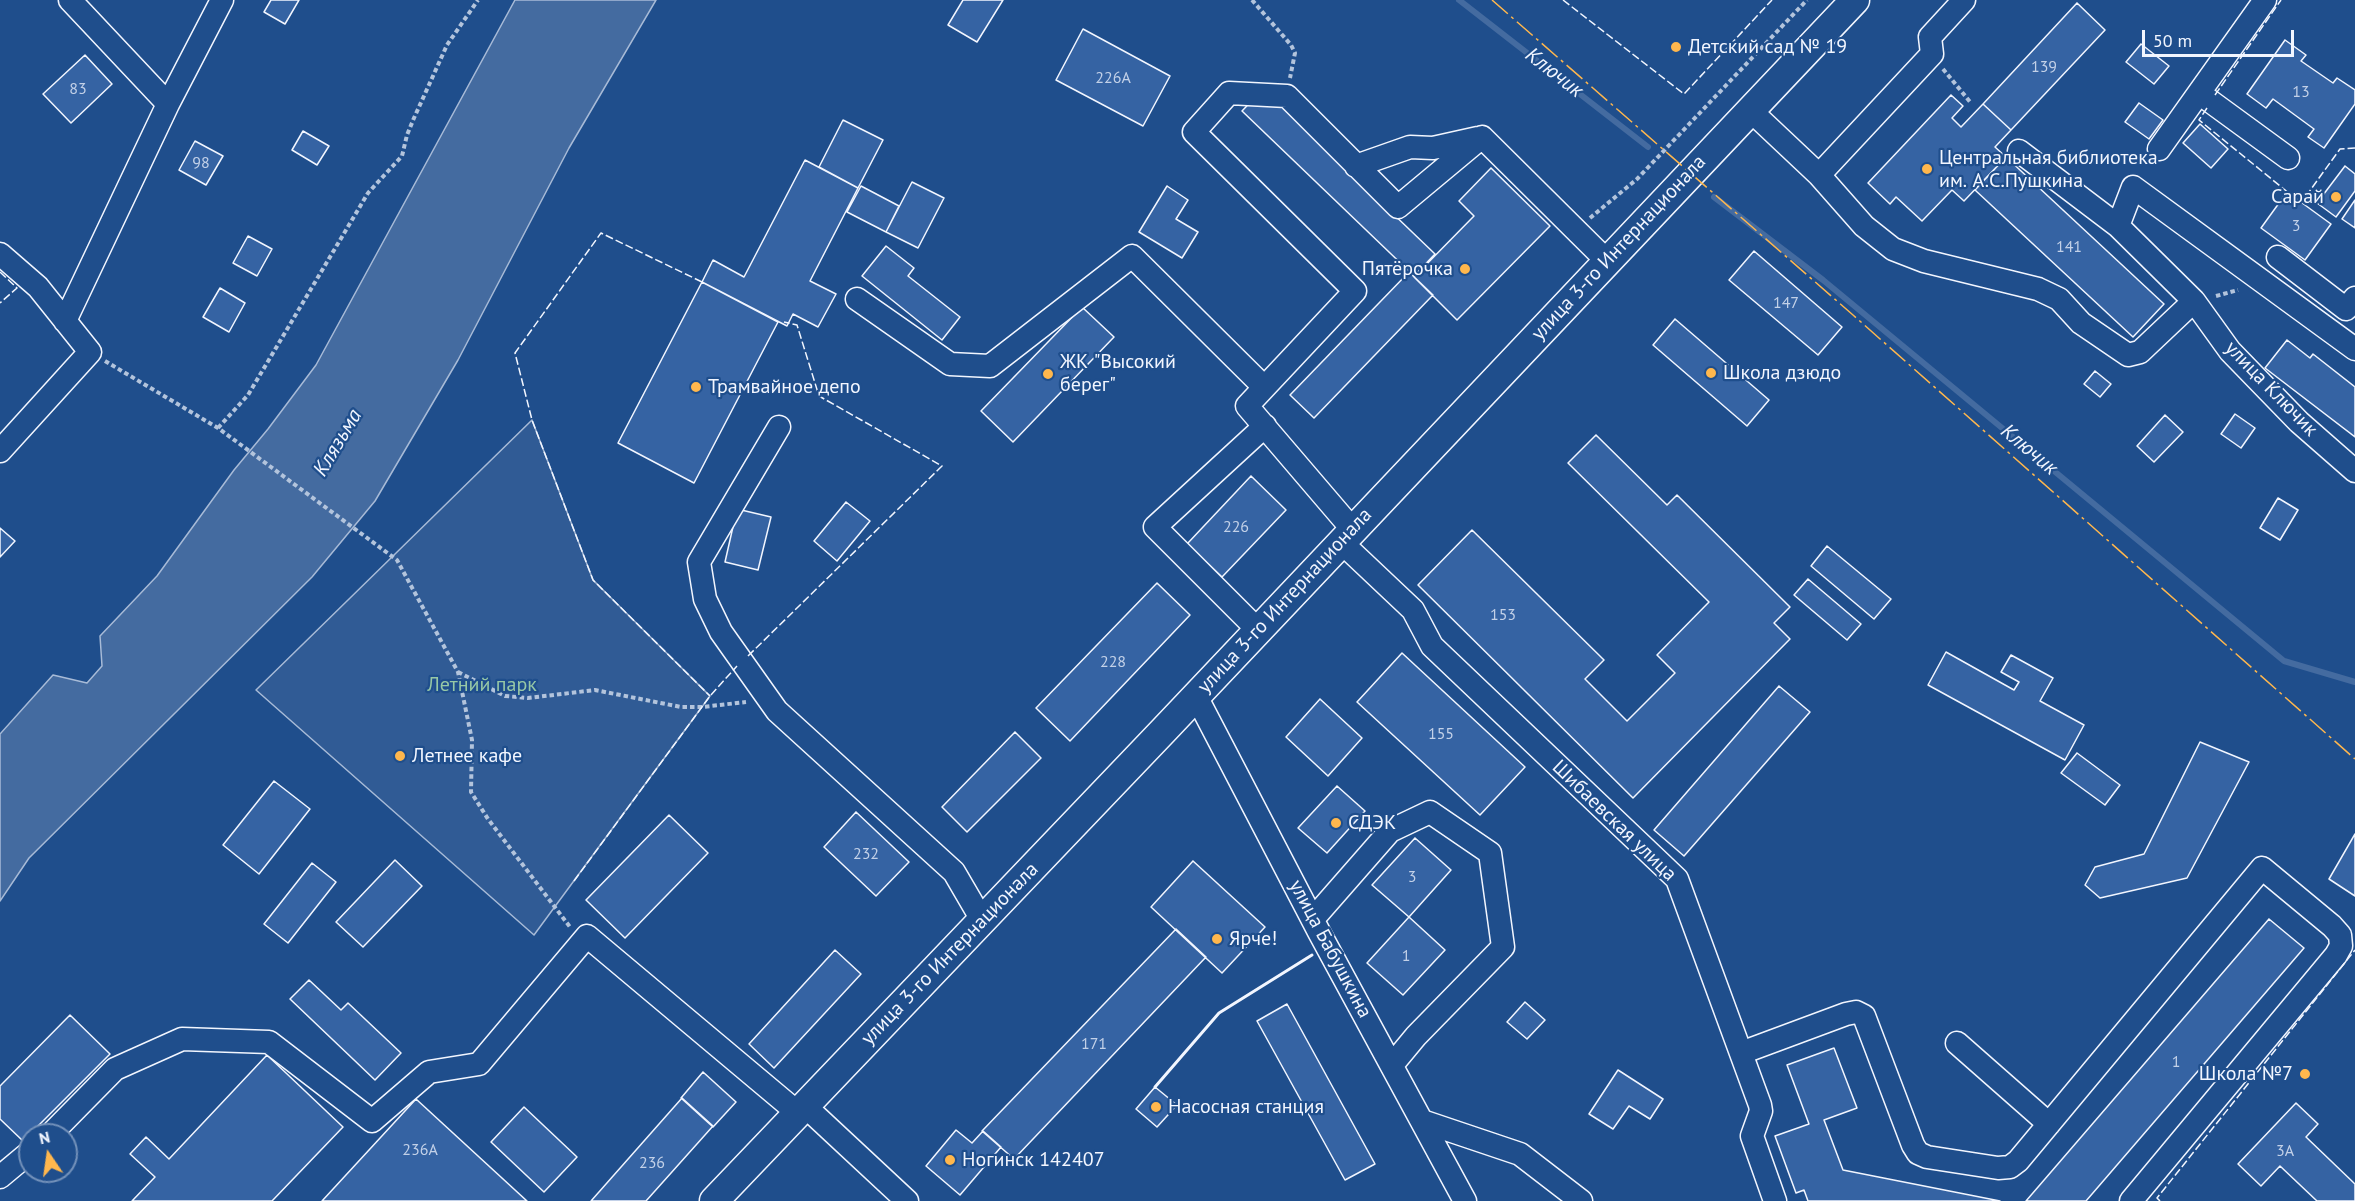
<!DOCTYPE html>
<html>
<head>
<meta charset="utf-8">
<style>
  body { margin:0 }
  #map { position:relative; width:2355px; height:1201px; overflow:hidden; background:#1f4e8c; font-family:"PT Sans",sans-serif }
  canvas { display:block }
  .north { position:absolute; left:18px; top:1123px; width:60px; height:60px; box-sizing:border-box; background:#1f4e8c; border:2px solid #7391ba; border-radius:50%; rotate:347deg; font-size:16px; font-weight:700; line-height:24px; text-align:center; color:#f2f6ff }
  .north::after { content:''; display:block; margin:auto; width:21px; height:27px; background:#ffb74d; clip-path:polygon(50% 0,100% 100%,50% 72%,0 100%) }
  .scale { position:absolute; left:2142px; top:30px; width:152px; height:27px; box-sizing:border-box; border:3px solid #f2f6ff; border-top:0; padding-left:8px; font-size:18px; line-height:21px; white-space:nowrap; color:#f2f6ff; -webkit-text-stroke:4px #1f4e8c; paint-order:stroke }
</style>
</head>
<body>
<div id="map">
<canvas width="2355" height="1201"></canvas>
<div class="north">N</div>
<div class="scale">50 m</div>
</div>
<script>
const c = document.querySelector('canvas').getContext('2d');
c.lineJoin = 'round';
function fill(path, color) { c.fillStyle = color; c.fill(path, 'evenodd'); }
const toPath = rows => new Path2D(rows.map(r => 'M' + r).join(''));
function stroke(path, color, width, dash) { c.strokeStyle = color; c.lineWidth = width; c.lineCap = dash ? 'butt' : 'round'; c.setLineDash(dash || []); c.stroke(path); }
function write(font, color, halo, rows, align = 'center') {
  c.font = font + ' "PT Sans",sans-serif'; c.lineWidth = 4.5; c.setLineDash([]); c.textBaseline = 'middle'; c.strokeStyle = halo; c.fillStyle = color; for (const [text, x, y, turn = 0] of rows) {
    c.save(); c.translate(x, y); c.rotate((+turn || 0) * Math.PI / 180); c.textAlign = isNaN(turn) ? turn : align; if (halo) c.strokeText(text, 0, 0); c.fillText(text, 0, 0); c.restore();
  }
}
const green = toPath([
  [532,420,593,580,710,696,534,935,256,690,532,420]
]);
fill(green, '#305b95');
stroke(green, '#a8bbd7', 1.5);
const water = toPath([
  [515,0,656,0,569,148,458,360,375,501,312,577,29,858,0,901,0,734,53,675,87,683,102,666,100,636,157,576,234,470,268,429,316,365,515,0]
]);
fill(water, '#446ba0');
stroke(water, '#a8bbd7', 1.5);
stroke(toPath([
  [1459,0,1648,147],
  [1714,197,1823,280,2284,661,2355,682]
]), '#446ba0', 6);
const building = toPath([
  [271,0,299,0,285,24,264,12,271,0],
  [963,0,1003,0,977,42,948,25,963,0],
  [2077,3,2105,30,2011,130,1983,104,2077,3],
  [1083,29,1170,76,1143,126,1056,80,1083,29],
  [2285,40,2306,55,2301,61,2333,83,2337,78,2355,90,2355,104,2324,148,2308,137,2314,129,2273,99,2266,108,2247,94,2285,40],
  [2141,44,2169,66,2154,84,2126,62,2141,44],
  [85,55,112,84,71,123,43,94,85,55],
  [1263,89,1435,254,1414,276,1242,111,1263,89],
  [1951,95,1963,106,1952,118,1961,127,1983,104,2011,130,1995,147,2006,157,1964,201,1952,190,1922,221,1896,197,1890,204,1868,183,1951,95],
  [2139,103,2163,120,2149,139,2125,122,2139,103],
  [843,120,883,140,858,188,819,167,843,120],
  [2200,124,2228,149,2211,168,2183,143,2200,124],
  [303,131,329,146,317,165,292,150,303,131],
  [195,141,223,156,206,185,179,170,195,141],
  [2006,157,2164,304,2133,337,1975,190,2006,157],
  [805,160,858,188,810,281,836,294,818,327,793,314,787,326,702,282,713,260,744,277,805,160],
  [2345,166,2355,174,2355,191,2336,217,2317,203,2345,166],
  [1491,168,1550,226,1457,320,1414,277,1474,216,1459,201,1491,168],
  [912,182,944,198,918,248,886,232,912,182],
  [861,186,899,206,886,232,847,212,861,186],
  [1167,186,1188,200,1176,219,1198,232,1182,258,1139,232,1167,186],
  [2287,192,2331,224,2305,260,2261,228,2287,192],
  [2355,200,2355,228,2342,219,2355,200],
  [248,236,272,249,257,276,233,263,248,236],
  [886,246,914,268,908,276,960,317,942,340,862,276,886,246],
  [1754,251,1842,327,1818,355,1729,280,1754,251],
  [1409,272,1433,295,1314,418,1290,395,1409,272],
  [702,282,778,322,694,483,618,443,702,282],
  [220,288,245,303,229,332,203,317,220,288],
  [1082,307,1114,337,1013,442,981,411,1082,307],
  [1675,319,1769,400,1747,426,1653,345,1675,319],
  [2287,340,2310,358,2313,354,2355,387,2355,437,2265,368,2287,340],
  [2095,371,2111,384,2100,397,2084,384,2095,371],
  [2235,414,2255,428,2241,448,2221,434,2235,414],
  [2165,415,2183,432,2154,462,2137,446,2165,415],
  [1596,435,1667,505,1677,495,1790,607,1774,623,1790,639,1633,798,1418,585,1472,530,1604,660,1585,679,1627,721,1675,673,1657,655,1709,602,1568,463,1596,435],
  [1251,476,1286,510,1222,577,1187,544,1251,476],
  [2278,498,2298,510,2280,540,2260,528,2278,498],
  [846,502,870,521,837,561,814,541,846,502],
  [737,509,771,517,758,570,725,562,737,509],
  [0,528,15,541,0,557,0,528],
  [1827,546,1891,599,1874,619,1811,566,1827,546],
  [1808,579,1861,624,1847,640,1794,595,1808,579],
  [1157,583,1190,615,1070,741,1036,708,1157,583],
  [1946,652,2014,690,2019,682,2001,672,2011,655,2053,678,2040,701,2084,725,2065,760,1928,685,1946,652],
  [1402,653,1525,767,1480,815,1357,702,1402,653],
  [1779,686,1810,712,1684,856,1654,830,1779,686],
  [1320,699,1362,738,1328,776,1286,737,1320,699],
  [1015,732,1041,758,967,832,942,807,1015,732],
  [2200,742,2249,762,2187,878,2100,898,2085,885,2095,867,2144,854,2200,742],
  [2077,753,2120,785,2105,805,2061,773,2077,753],
  [274,781,310,809,259,874,223,845,274,781],
  [1337,786,1365,811,1327,853,1298,828,1337,786],
  [856,812,909,862,876,896,824,847,856,812],
  [669,815,708,853,625,938,586,900,669,815],
  [2355,834,2355,896,2329,879,2355,834],
  [1415,838,1451,870,1409,917,1372,885,1415,838],
  [395,860,422,886,363,947,336,922,395,860],
  [1193,861,1265,927,1222,973,1151,907,1193,861],
  [312,863,336,882,288,943,264,924,312,863],
  [1409,917,1445,950,1403,995,1367,963,1409,917],
  [2269,919,2304,948,2086,1201,2026,1201,2269,919],
  [1176,929,1206,957,1014,1159,982,1131,1176,929],
  [835,950,861,974,774,1068,749,1044,835,950],
  [309,980,341,1010,348,1003,401,1053,375,1080,290,999,309,980],
  [1525,1002,1545,1020,1527,1039,1507,1022,1525,1002],
  [1287,1004,1375,1164,1345,1180,1257,1021,1287,1004],
  [70,1015,110,1054,23,1141,0,1119,0,1086,70,1015],
  [1834,1048,1857,1108,1824,1120,1843,1170,2000,1201,1808,1201,1804,1190,1796,1193,1775,1136,1809,1124,1787,1065,1834,1048],
  [267,1055,343,1127,272,1201,132,1201,155,1177,130,1154,146,1137,169,1159,267,1055],
  [1618,1070,1663,1099,1650,1119,1629,1106,1613,1129,1589,1114,1618,1070],
  [703,1072,736,1102,713,1127,681,1098,703,1072],
  [1155,1087,1177,1105,1157,1127,1136,1109,1155,1087],
  [682,1098,713,1126,646,1201,591,1201,682,1098],
  [416,1099,527,1201,322,1201,416,1099],
  [2296,1103,2318,1124,2306,1137,2355,1184,2355,1201,2317,1201,2280,1166,2261,1186,2238,1164,2296,1103],
  [524,1107,577,1157,544,1192,491,1142,524,1107],
  [956,1130,972,1143,983,1131,1001,1147,960,1195,926,1166,956,1130]
]);
fill(building, '#3563a3');
stroke(building, '#f2f6ff', 1.5);
const minor = toPath([
  [70,0,168,104],
  [2199,93,2288,158],
  [1750,110,1819,175,1864,226,1893,249,1924,261,2038,289,2059,299,2081,323,2128,355,2140,352,2194,301,2118,226,2133,187,2355,349],
  [2159,149,2265,0],
  [2019,151,2118,226],
  [1356,166,1410,147,1433,148,1478,138],
  [1819,175,1932,54,1930,37,1964,0],
  [0,254,38,287,90,352,0,451],
  [2278,257,2346,309,2355,298],
  [857,299,950,364,990,366,1132,256,1264,387],
  [2194,301,2230,351,2299,422,2355,471],
  [65,321,168,104,222,0],
  [779,427,699,562,705,599,721,632,777,711,954,872,982,920],
  [1353,530,1247,406,1355,291,1194,132,1229,93,1287,96,1398,207,1482,137,1607,261],
  [1341,542,1413,610,1432,646,1677,879,1760,1105,1761,1111,1752,1136,1775,1201],
  [1258,630,1155,527,1265,426],
  [1196,696,1319,932,1465,1201],
  [1313,919,1390,831,1430,812,1490,853,1503,947,1416,1036,1392,1065],
  [1957,1043,2049,1124],
  [1741,1053,1846,1014,1856,1012,1864,1016,1913,1145,1918,1153,1927,1157,1998,1168,2010,1167,2018,1161,2262,868,2332,926,2340,935,2341,946,2336,955,2131,1201],
  [805,1106,907,1201],
  [1422,1121,1520,1154,1581,1201],
  [50,1135,115,1069,182,1039,269,1042,372,1121,429,1072,479,1064,587,936,798,1113],
  [0,1177,30,1152]
]);
const major = toPath([
  [714,1201,1163,731,1855,0]
]);
stroke(minor, '#f2f6ff', 25);
stroke(major, '#f2f6ff', 31);
stroke(toPath([
  [1252,0,1291,45,1295,53,1290,78],
  [1943,69,1971,103],
  [1590,218,1637,179,1807,0],
  [2216,296,2238,290],
  [105,361,218,428,397,560,458,672,472,740,471,792,488,819,570,927],
  [218,428,248,395,368,193,402,156,407,135,414,118,447,45,478,0],
  [458,672,505,696,528,698,595,690,681,707,702,707,746,702]
]), '#b3c4dc', 4, [4.5, 3]);
stroke(minor, '#1f4e8c', 22);
stroke(major, '#1f4e8c', 28);
stroke(toPath([
  [1563,0,1684,94,1772,0],
  [2215,95,2281,0],
  [2207,108,2199,120,2290,194],
  [2299,201,2301,203,2340,149,2355,148],
  [0,272,17,288,0,303],
  [702,282,601,233,515,353,532,420,593,580,710,696],
  [748,656,942,466,819,396,797,325,784,322],
  [574,881,710,696,737,666],
  [2160,1201,2157,1198,2355,950]
]), '#f2f6ff', 1.5, [8, 3]);
stroke(toPath([
  [1155,1087,1219,1013,1312,955]
]), '#f2f6ff', 3);
stroke(toPath([
  [1492,0,1853,315,2355,759]
]), '#ffb74d', 1.5, [21, 4.5, 3, 4.5]);
for (const [x, y, r, color] of [
  [1676,47,6,"#ffb74d"],
  [1927,169,6,"#ffb74d"],
  [2336,197,6,"#ffb74d"],
  [1465,269,6,"#ffb74d"],
  [1711,373,6,"#ffb74d"],
  [1048,374,6,"#ffb74d"],
  [696,387,6,"#ffb74d"],
  [400,756,6,"#ffb74d"],
  [1336,823,6,"#ffb74d"],
  [1217,939,6,"#ffb74d"],
  [2305,1074,6,"#ffb74d"],
  [1156,1107,6,"#ffb74d"],
  [950,1160,6,"#ffb74d"]
]) { const dot = new Path2D(); dot.arc(x, y, r, 0, 2 * Math.PI); c.fillStyle = color; c.fill(dot); stroke(dot, '#1f4e8c', 2); }
write('16px', '#c3d1e8', null, [
  ["139",2044,67],
  ["226А",1113,78],
  ["83",78,89],
  ["13",2301,92],
  ["98",201,163],
  ["3",2296,226],
  ["141",2069,247],
  ["147",1786,303],
  ["226",1236,527],
  ["153",1503,615],
  ["228",1113,662],
  ["155",1441,734],
  ["232",866,854],
  ["3",1412,877],
  ["1",1406,956],
  ["171",1094,1044],
  ["1",2176,1062],
  ["236А",420,1150],
  ["3А",2285,1151],
  ["236",652,1163]
]);
write('20px', '#f2f6ff', '#1f4e8c', [
  ["Детский сад № 19",1688,47],
  ["Центральная библиотека",1939,158],
  ["им. А.С.Пушкина",1939,181],
  ["Сарай",2324,197,"right"],
  ["Пятёрочка",1453,269,"right"],
  ["ЖК \"Высокий",1060,362],
  ["берег\"",1060,385],
  ["Школа дзюдо",1723,373],
  ["Трамвайное депо",708,387],
  ["Летнее кафе",412,756],
  ["СДЭК",1348,823],
  ["Ярче!",1229,939],
  ["Школа №7",2293,1074,"right"],
  ["Насосная станция",1168,1107],
  ["Ногинск 142407",962,1160]
], 'left');
write('20px', '#f2f6ff', '#1f4e8c', [
  ["улица 3-го Интернационала",1619,248,-47],
  ["улица Ключик",2271,389,46],
  ["улица 3-го Интернационала",1285,601,-47],
  ["Шибаевская улица",1614,821,44],
  ["улица Бабушкина",1330,949,62],
  ["улица 3-го Интернационала",950,954,-46]
]);
write('20px', '#97c8a6', '#1f4e8c', [
  ["Летний парк",482,685]
]);
write('italic 21px', '#f2f6ff', '#1f4e8c', [
  ["Ключик",1554,73,38],
  ["Клязьма",338,443,-59],
  ["Ключик",2029,450,40]
]);
</script>
</body>
</html>
